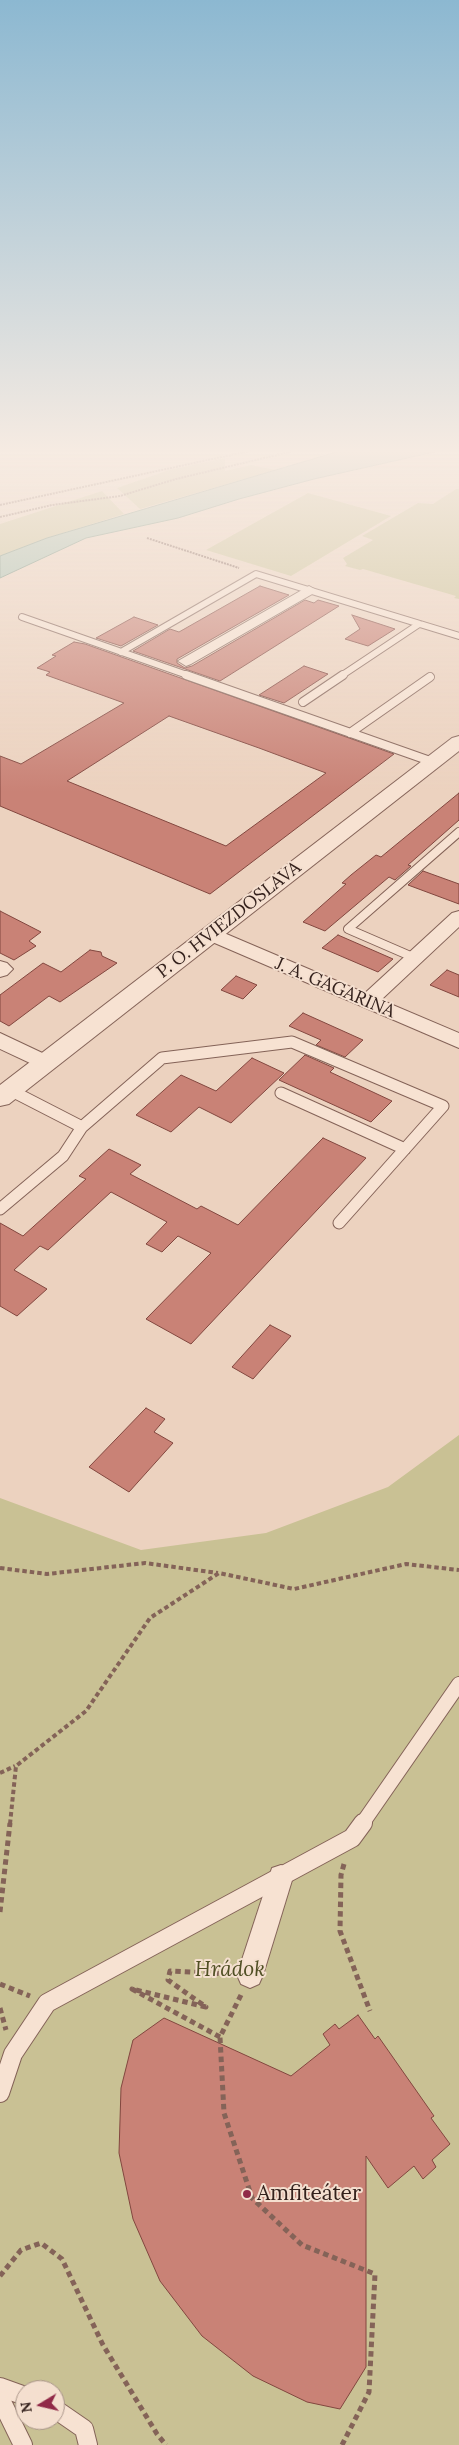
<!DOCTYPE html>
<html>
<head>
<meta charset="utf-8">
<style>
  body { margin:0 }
  #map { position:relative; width:459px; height:2445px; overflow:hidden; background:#ecd2bf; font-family:Lora,serif }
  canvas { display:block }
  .north { position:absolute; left:15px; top:2380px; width:50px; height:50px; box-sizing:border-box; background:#f4dfcf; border:1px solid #a79387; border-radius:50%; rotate:261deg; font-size:14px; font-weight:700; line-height:20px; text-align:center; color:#34211c }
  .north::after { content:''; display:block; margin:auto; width:18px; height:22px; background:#912a48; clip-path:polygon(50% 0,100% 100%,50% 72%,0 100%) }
</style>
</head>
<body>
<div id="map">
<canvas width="459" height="2445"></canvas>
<div class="north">N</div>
</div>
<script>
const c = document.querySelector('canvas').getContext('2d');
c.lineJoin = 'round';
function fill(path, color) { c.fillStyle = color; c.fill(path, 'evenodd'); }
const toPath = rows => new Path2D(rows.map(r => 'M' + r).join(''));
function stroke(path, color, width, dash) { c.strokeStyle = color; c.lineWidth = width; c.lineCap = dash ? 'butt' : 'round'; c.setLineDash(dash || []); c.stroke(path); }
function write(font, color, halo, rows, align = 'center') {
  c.font = font + ' Lora,serif'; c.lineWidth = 4; c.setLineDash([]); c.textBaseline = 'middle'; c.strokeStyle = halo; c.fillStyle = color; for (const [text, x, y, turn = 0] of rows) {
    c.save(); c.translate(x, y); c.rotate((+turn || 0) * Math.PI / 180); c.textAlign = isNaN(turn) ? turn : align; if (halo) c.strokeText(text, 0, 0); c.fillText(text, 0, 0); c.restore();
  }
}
fill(toPath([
  [225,458,225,471,251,465,276,470,140,509,117,488,169,470],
  [456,489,459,489,459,599,454,598,456,596,363,569,360,570,345,566,347,564,343,558,373,540,362,536,418,503,433,504],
  [102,491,124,514,47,538,0,556,0,524],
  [308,493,391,516,291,576,206,550],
  [459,1435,459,2445,0,2445,0,1498,141,1550,266,1533,388,1487],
  [25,2390,55,2390,55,2420,25,2420]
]), '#c9c194');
const water = toPath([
  [343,450,443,450,314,479,239,499,178,518,86,538,0,578,0,556,47,538,343,450]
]);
fill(water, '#a2beae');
stroke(water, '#6a8b7a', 1);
const building = toPath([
  [260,586,289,595,177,659,177,663,185,668,192,666,305,600,314,603,318,600,339,606,220,681,133,651,170,629,179,632,260,586],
  [352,615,395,629,368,646,345,639,360,629,352,615],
  [134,617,158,625,121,646,96,638,134,617],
  [74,642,85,644,394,754,210,894,0,806,0,756,21,764,124,703,46,675,50,672,37,668,56,656,52,655,74,642],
  [169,716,259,748,326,773,226,846,67,781,169,716],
  [304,666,328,674,284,703,259,695,304,666],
  [459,793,459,820,408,865,411,866,395,880,389,877,325,931,303,922,346,884,342,883,351,875,376,855,381,857,459,793],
  [423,871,459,884,459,904,408,885,423,871],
  [0,911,41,932,29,941,36,946,14,960,0,953,0,911],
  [338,935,393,959,378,972,322,948,338,935],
  [90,950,101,952,102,956,117,963,60,1002,49,996,9,1026,0,1021,0,995,43,963,61,972,90,950],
  [447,970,459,975,459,997,430,985,447,970],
  [236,976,257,985,243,999,221,990,236,976],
  [303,1013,363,1040,345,1057,316,1045,321,1040,289,1026,303,1013],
  [305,1055,334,1068,330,1072,392,1101,371,1122,279,1080,305,1055],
  [252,1058,284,1073,231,1123,199,1107,171,1132,136,1115,181,1075,216,1091,252,1058],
  [323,1138,366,1158,191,1344,146,1319,211,1253,178,1236,162,1252,146,1244,167,1222,111,1192,48,1250,40,1246,14,1270,47,1289,17,1316,0,1306,0,1223,23,1236,86,1179,79,1176,109,1149,141,1165,130,1174,197,1209,201,1206,238,1225,323,1138],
  [270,1325,291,1336,253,1379,232,1367,270,1325],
  [146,1408,165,1419,154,1432,173,1443,129,1492,89,1467,146,1408],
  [358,2015,375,2039,378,2036,434,2116,431,2118,450,2144,432,2160,436,2167,423,2179,414,2166,388,2188,366,2156,366,2367,340,2409,307,2402,253,2376,202,2336,160,2281,133,2219,119,2153,121,2088,133,2040,164,2018,291,2076,330,2045,323,2034,335,2024,339,2029,358,2015]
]);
fill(building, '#c98276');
stroke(building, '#82473f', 1);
const serviceFar4 = toPath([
  [22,617,190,676],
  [121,652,256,574,459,636],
  [341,676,419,624]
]);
const serviceFar3 = toPath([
  [186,675,433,762],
  [303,702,343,675],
  [350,733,430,677],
  [415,958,348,929,459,832]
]);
const serviceFar2 = toPath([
  [10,1090,82,1127],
  [281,1093,405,1149],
  [0,1209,63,1156,82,1127,162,1058,292,1042,443,1106,339,1223]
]);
const serviceFar1 = toPath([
  [362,1824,459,1684]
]);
const service = toPath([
  [0,2093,13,2054,47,2003,352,1838,363,1823],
  [0,2387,25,2396],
  [0,2398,23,2445],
  [55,2409,84,2429,88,2445]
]);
const pedestrian = toPath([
  [281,1865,290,1868,293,1877,263,1975,259,1984,250,1988,241,1984,237,1975,269,1877,272,1868,281,1865]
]);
const minor = toPath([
  [309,586,316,590,314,593,191,664,186,666,178,661,309,586],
  [459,911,459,927,381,1000,459,1033,459,1048,203,938,200,934,203,930,210,928,217,930,365,993,452,913,459,911],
  [0,961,7,963,13,969,7,975,0,977,0,961],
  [0,1033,53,1058,56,1063,53,1068,45,1070,0,1049,0,1033]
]);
const tertiary = toPath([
  [459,736,459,751,9,1104,0,1106,0,1085,452,738,459,736]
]);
stroke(serviceFar4, '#846358', 8);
stroke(serviceFar3, '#846358', 10);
stroke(serviceFar2, '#846358', 13);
stroke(serviceFar1, '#846358', 16);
stroke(service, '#846358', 20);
stroke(pedestrian, '#846358', 2);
stroke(minor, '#846358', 2);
stroke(tertiary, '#846358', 2);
stroke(toPath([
  [0,505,254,450],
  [0,517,52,505,120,496,176,479,298,450],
  [147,538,239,568]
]), '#846358', 2, [2, 1]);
stroke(toPath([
  [0,1568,47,1574,145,1563,218,1573],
  [0,1773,15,1766],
  [10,1824,16,1766,86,1711,150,1618,219,1573,294,1589,406,1564,459,1570]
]), '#846358', 4, [4.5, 3]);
stroke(toPath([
  [344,1864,341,1875,340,1931,370,2011],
  [0,1912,10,1823],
  [0,1984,30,1996],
  [241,1995,220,2037,224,2113,252,2198,302,2245,375,2274,369,2392,342,2445],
  [0,2008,6,2030],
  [220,2037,132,1989,206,2007,168,1980,170,1971,228,1974],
  [0,2276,21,2250,41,2243,62,2259,103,2345,157,2434,166,2445]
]), '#846358', 5, [5.5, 4]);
stroke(serviceFar4, '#f7e2d2', 6);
stroke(serviceFar3, '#f7e2d2', 8);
stroke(serviceFar2, '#f7e2d2', 11);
stroke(serviceFar1, '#f7e2d2', 14);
stroke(service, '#f7e2d2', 18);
fill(pedestrian, '#f7e2d2');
fill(minor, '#f7e2d2');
fill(tertiary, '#f7e2d2');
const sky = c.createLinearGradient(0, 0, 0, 792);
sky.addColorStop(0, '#8cb8d1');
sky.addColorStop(0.57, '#f6ebe2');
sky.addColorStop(1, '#f6ebe200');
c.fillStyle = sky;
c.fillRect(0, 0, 459, 792);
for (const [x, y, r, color] of [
  [247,2194,5,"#912a48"]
]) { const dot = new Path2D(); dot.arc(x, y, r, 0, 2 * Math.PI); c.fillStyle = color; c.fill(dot); stroke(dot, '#f4dfcf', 2); }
write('18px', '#34211c', '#f4dfcf', [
  ["P. O. HVIEZDOSLAVA",229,920,-38],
  ["J. A. GAGARINA",335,988,23]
]);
write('italic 21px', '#504f24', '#f4dfcf', [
  ["Hrádok",230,1970]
]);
write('21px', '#34211c', '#f4dfcf', [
  ["Amfiteáter",257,2194]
], 'left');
</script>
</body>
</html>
